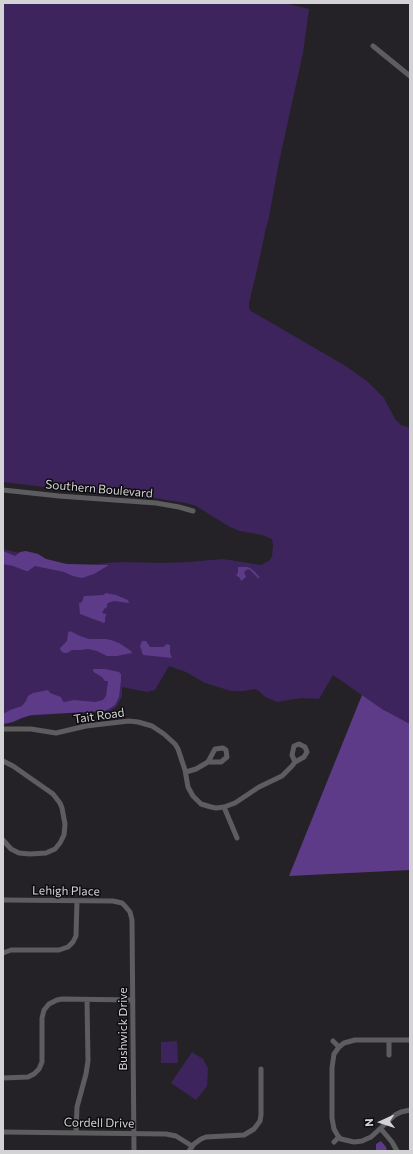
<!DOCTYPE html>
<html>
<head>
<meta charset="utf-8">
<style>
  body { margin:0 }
  #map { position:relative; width:413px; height:1154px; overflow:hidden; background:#242227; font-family:Commissioner,sans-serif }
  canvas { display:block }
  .frame { position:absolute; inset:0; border:4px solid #d3d2d5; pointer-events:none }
  .north { position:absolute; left:361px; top:1102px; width:40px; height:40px; -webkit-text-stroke:3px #0d0c0e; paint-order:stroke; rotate:267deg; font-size:11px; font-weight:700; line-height:16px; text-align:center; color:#d3d2d5 }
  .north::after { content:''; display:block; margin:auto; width:14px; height:18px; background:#d3d2d5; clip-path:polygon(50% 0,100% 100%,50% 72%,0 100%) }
</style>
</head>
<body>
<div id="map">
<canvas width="413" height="1154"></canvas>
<div class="frame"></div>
<div class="north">N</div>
</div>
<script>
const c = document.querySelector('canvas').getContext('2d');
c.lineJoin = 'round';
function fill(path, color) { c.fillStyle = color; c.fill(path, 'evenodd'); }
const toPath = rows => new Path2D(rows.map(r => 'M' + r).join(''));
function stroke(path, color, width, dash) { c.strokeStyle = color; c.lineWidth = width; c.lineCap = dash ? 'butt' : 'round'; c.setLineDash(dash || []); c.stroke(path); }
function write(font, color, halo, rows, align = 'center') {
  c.font = font + ' Commissioner,sans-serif'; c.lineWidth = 3; c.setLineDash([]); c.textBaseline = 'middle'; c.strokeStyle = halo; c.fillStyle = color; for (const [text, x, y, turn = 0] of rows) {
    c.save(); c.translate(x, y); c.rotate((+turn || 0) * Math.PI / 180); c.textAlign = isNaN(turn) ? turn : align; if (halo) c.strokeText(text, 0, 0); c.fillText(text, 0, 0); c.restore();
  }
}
fill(toPath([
  [3,3,284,3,309,9,303,53,279,162,269,217,266,228,257,270,249,303,249,308,251,311,344,365,367,381,384,398,395,419,401,425,410,428,410,724,382,709,333,675,319,699,301,698,277,702,265,697,259,691,255,689,244,691,231,691,205,683,186,672,169,666,155,690,147,692,122,687,122,696,119,702,116,707,110,711,99,712,70,713,29,716,13,722,3,725,3,549,24,554,57,566,88,566,105,563,121,562,165,563,188,562,223,559,261,565,270,560,272,556,273,545,272,539,262,535,240,531,230,527,196,506,186,503,148,497,103,494,3,482],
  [177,1041,178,1063,161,1063,161,1042],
  [192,1052,203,1059,208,1068,207,1086,196,1100,171,1083]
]), '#3d245c');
fill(toPath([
  [3,551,15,556,20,552,26,551,38,554,46,559,67,564,109,565,94,574,82,578,73,576,64,572,35,566,28,571,26,571,13,566,3,564],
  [238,567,247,567,250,568,255,572,260,578,258,578,250,570,248,569,244,572,246,577,241,581,240,578,237,576,236,575,238,573],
  [106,593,116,595,128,600,129,603,114,601,108,603,107,604,107,607,104,609,102,613,106,614,106,616,105,617,105,622,104,623,80,614,79,603,82,602,84,596,103,595],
  [70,631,80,636,89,639,106,639,111,640,119,643,131,651,132,653,117,656,107,656,97,651,88,649,81,650,72,650,67,653,64,653,61,651,60,648,67,641,68,633],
  [142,641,146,641,150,647,163,647,167,644,170,645,170,653,172,658,143,655,140,646],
  [93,669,105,669,119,672,121,674,121,680,119,697,115,705,109,709,104,711,31,715,21,718,13,722,3,724,3,714,10,710,22,706,26,701,28,696,33,693,48,690,50,693,61,697,62,700,64,702,74,700,95,702,103,700,106,696,108,681,105,681,102,677,95,673,93,671],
  [362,695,382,709,410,724,410,870,289,876]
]), '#5d3b88');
fill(toPath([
  [381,1141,386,1147,387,1151,376,1151,376,1144]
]), '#5c3a87');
stroke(toPath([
  [373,46,410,76],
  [3,490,59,496,156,503,179,507,193,511],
  [3,729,31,729,56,733,86,726,129,721,138,722,152,726,164,734,175,744,178,749,185,770,188,787,193,796,201,804,211,807,216,808,224,807,235,803,259,787,282,776,292,766,295,762,304,757,307,752,305,747,299,744,294,746,292,755,295,762],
  [3,761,13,766,53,794,60,803,62,808,65,824,64,835,60,843,55,849,46,853,30,854,19,853,11,849,3,840],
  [186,772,196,769,208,762,221,762,227,757,226,750,223,748,215,749,208,762],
  [224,807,237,838],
  [3,900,113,901,122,903,125,906,130,912,132,920,134,1151],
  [3,953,11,950,59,950,68,947,73,942,76,936,77,901],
  [410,1040,355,1040,344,1043,339,1047,334,1054,332,1068,332,1118,334,1129,338,1136,341,1139,354,1142,362,1141,371,1137,395,1115,401,1112,410,1110],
  [333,1041,339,1047],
  [389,1055,389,1040],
  [3,1078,28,1077,34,1074,39,1069,42,1062,42,1018,44,1010,49,1004,57,1000,62,999,133,1000],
  [381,1129,392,1142,397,1151],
  [3,1132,166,1134,176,1136,192,1146],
  [76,1133,77,1107,86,1074,88,1061,87,1000],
  [334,1142,339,1137],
  [189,1151,194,1144,201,1139,206,1137,244,1135,254,1129,260,1121,261,1115,261,1069]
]), '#5d5c5f', 5);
write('12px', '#d3d2d5', '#0d0c0e', [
  ["Southern Boulevard",99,489,5],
  ["Tait Road",99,716,-8],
  ["Lehigh Place",66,891,1],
  ["Bushwick Drive",123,1029,-90],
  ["Cordell Drive",99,1123,1]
]);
</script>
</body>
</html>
